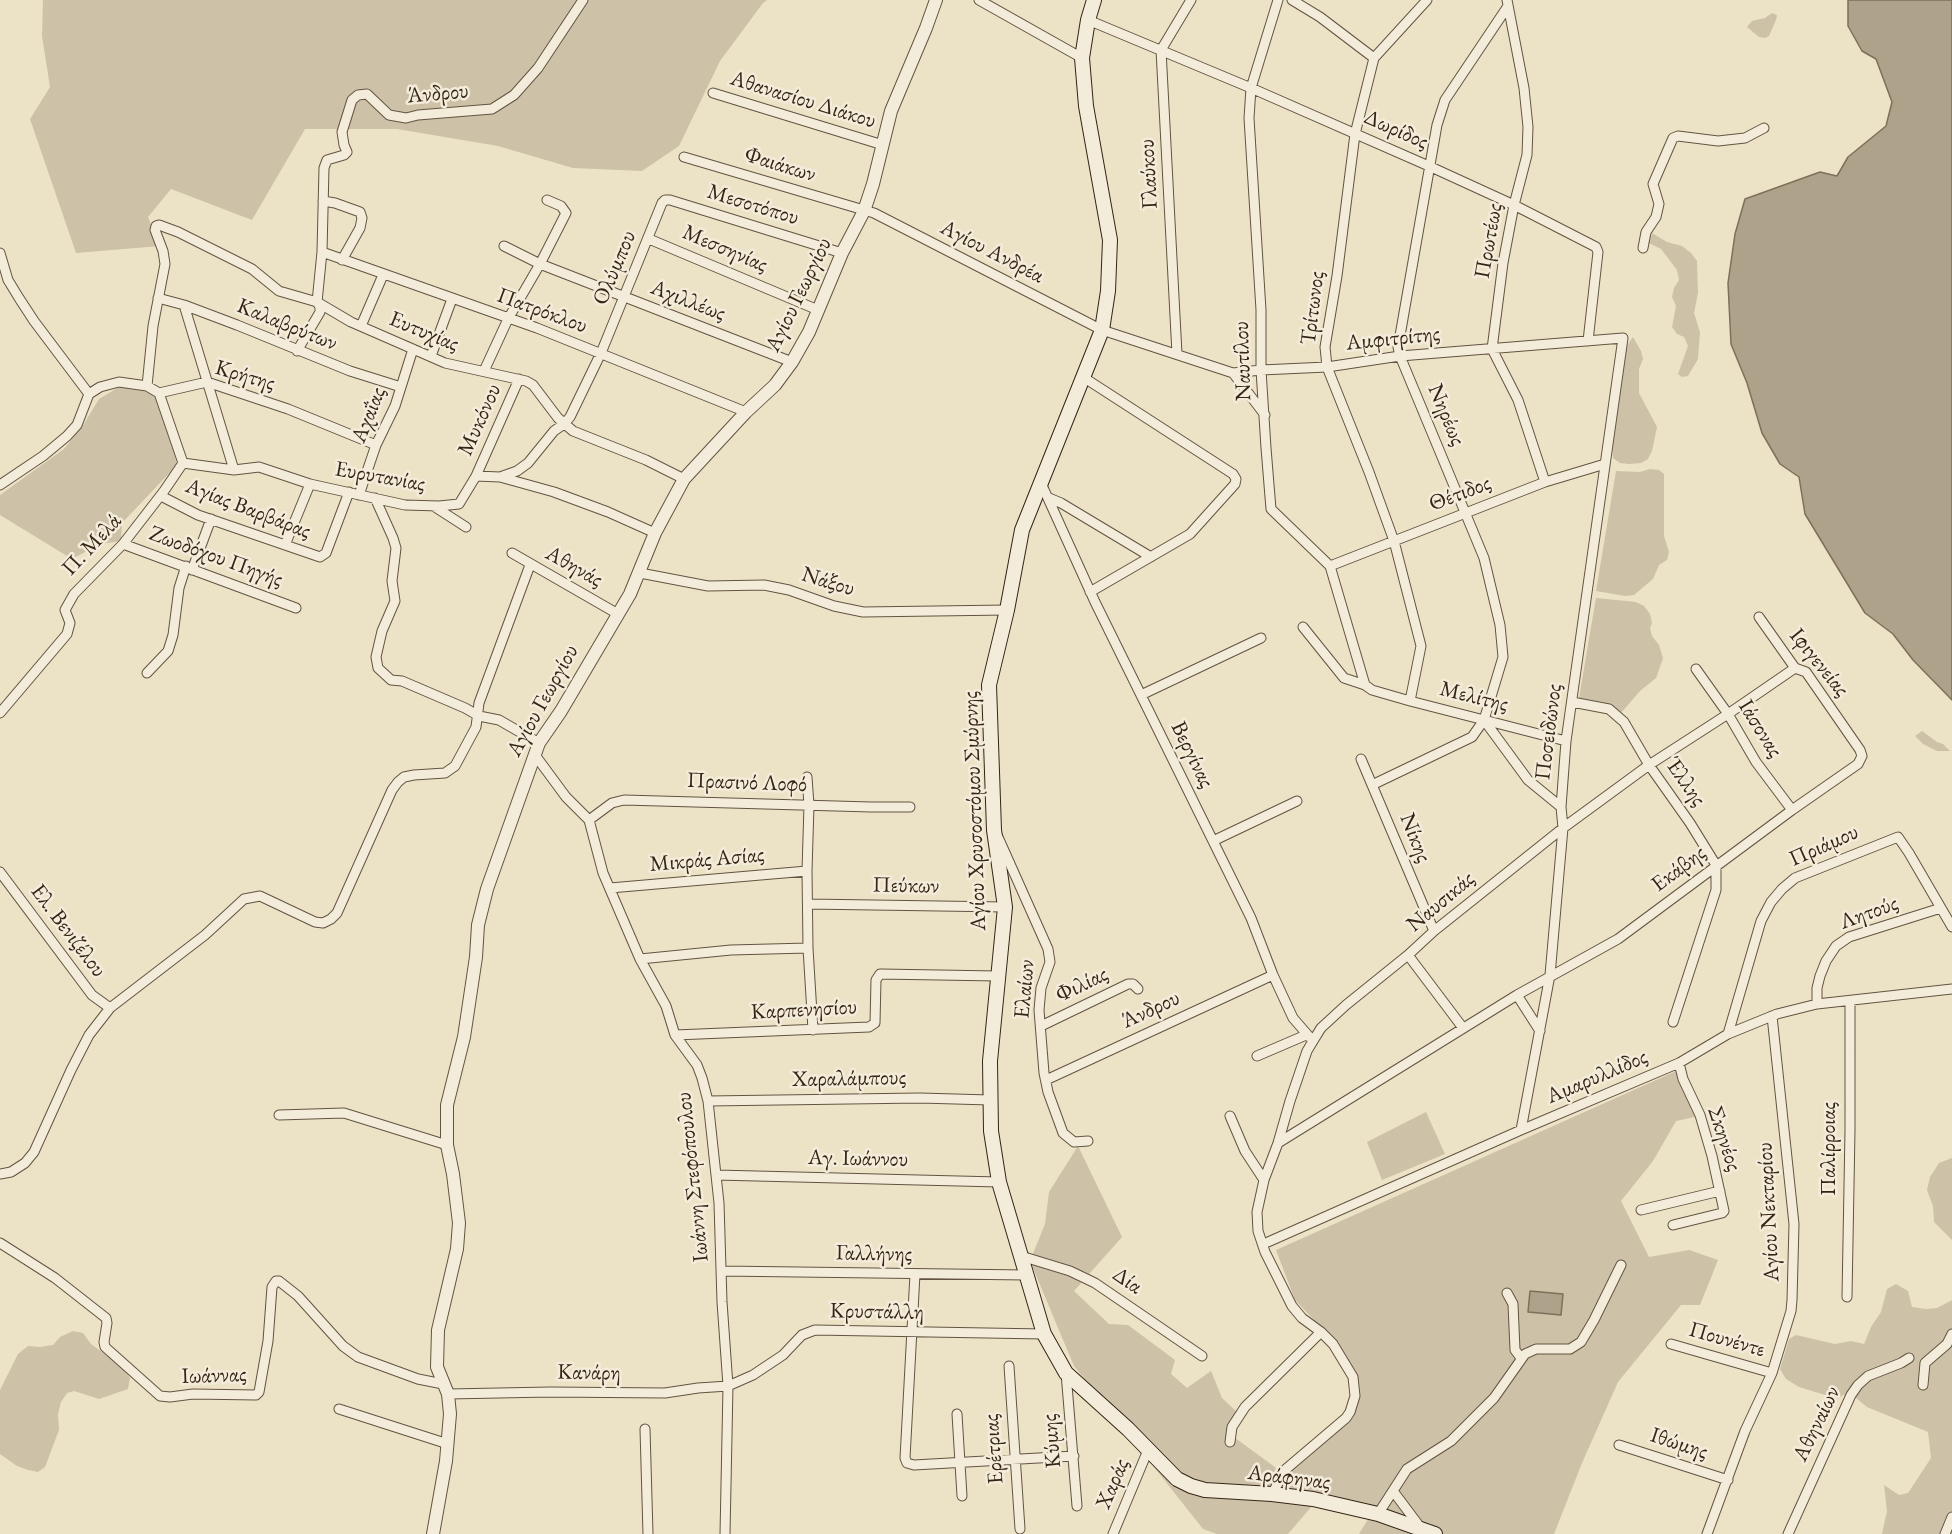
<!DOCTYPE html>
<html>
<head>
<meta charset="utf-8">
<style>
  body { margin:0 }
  canvas { display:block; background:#ece2c6 }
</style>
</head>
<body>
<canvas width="1952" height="1534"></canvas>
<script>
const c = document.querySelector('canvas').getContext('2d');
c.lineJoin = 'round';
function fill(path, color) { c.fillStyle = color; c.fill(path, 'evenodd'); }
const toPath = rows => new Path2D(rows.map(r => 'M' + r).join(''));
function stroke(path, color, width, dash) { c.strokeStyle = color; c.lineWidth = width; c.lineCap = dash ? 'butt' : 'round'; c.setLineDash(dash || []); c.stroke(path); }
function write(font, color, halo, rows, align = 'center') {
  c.font = font + ' "EB Garamond",serif'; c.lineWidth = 5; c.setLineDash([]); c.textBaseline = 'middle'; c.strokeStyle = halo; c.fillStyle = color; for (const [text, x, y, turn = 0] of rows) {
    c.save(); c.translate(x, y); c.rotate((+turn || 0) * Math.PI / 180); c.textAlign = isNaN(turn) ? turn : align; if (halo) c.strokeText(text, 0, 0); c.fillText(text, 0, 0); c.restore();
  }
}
fill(toPath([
  [43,0,767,0,763,3,720,61,679,146,642,171,573,168,498,146,397,129,305,129,252,220,171,189,148,217,160,246,76,253,30,119,50,87,42,36],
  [1772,13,1777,15,1776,20,1769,36,1765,38,1759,37,1747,27,1752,21,1765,18],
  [1652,233,1667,242,1682,246,1691,253,1697,261,1698,293,1694,313,1700,332,1698,359,1688,376,1682,377,1678,374,1688,346,1684,337,1677,334,1672,327,1676,306,1672,297,1674,288,1679,280,1677,270,1661,249,1649,243],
  [1633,337,1641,351,1643,359,1639,369,1639,393,1657,427,1652,451,1648,459,1641,463,1629,464,1620,463,1613,458,1612,443,1625,349],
  [119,387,144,387,155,396,169,431,177,465,122,523,121,541,100,544,72,559,0,515,0,495,64,449,82,427,99,399],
  [1650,469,1659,470,1664,474,1664,536,1669,552,1667,560,1659,565,1653,579,1634,595,1625,596,1596,591,1616,471,1640,472],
  [1596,598,1636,602,1644,606,1650,614,1652,623,1650,628,1652,636,1659,645,1663,658,1656,678,1640,691,1621,713,1605,704,1579,698],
  [1922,731,1937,742,1943,744,1950,751,1937,751,1923,744,1915,736],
  [1683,1068,1699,1116,1676,1121,1653,1161,1621,1201,1649,1257,1689,1250,1718,1260,1700,1305,1681,1305,1618,1382,1582,1463,1554,1534,1359,1534,1375,1508,1318,1499,1288,1534,1217,1534,1203,1529,1074,1366,1030,1261,1045,1224,1049,1192,1078,1146,1122,1237,1074,1291,1109,1324,1128,1325,1175,1360,1171,1374,1187,1388,1211,1371,1222,1398,1237,1412,1227,1432,1283,1473,1355,1412,1357,1382,1333,1340,1295,1300,1276,1250],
  [1426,1112,1445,1154,1382,1180,1367,1142],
  [1952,1158,1952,1240,1934,1222,1933,1206,1927,1190,1930,1177,1939,1163],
  [1896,1284,1908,1291,1912,1307,1926,1309,1937,1308,1952,1300,1952,1534,1882,1534,1887,1511,1884,1485,1899,1495,1908,1493,1931,1458,1928,1432,1867,1407,1856,1398,1843,1395,1838,1399,1799,1387,1786,1379,1780,1369,1789,1339,1796,1335,1835,1344,1851,1341,1864,1344,1871,1327,1881,1312,1887,1289],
  [73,1331,83,1333,91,1344,121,1366,130,1378,128,1389,99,1399,74,1391,67,1393,61,1402,58,1414,59,1430,45,1467,38,1472,28,1470,17,1466,0,1454,0,1390,18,1354,28,1346,40,1347,53,1345,60,1337]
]), '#cdc2a8');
const water = toPath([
  [1848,0,1952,0,1952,700,1913,660,1893,634,1865,613,1805,514,1799,477,1780,464,1762,433,1747,383,1731,344,1728,283,1735,234,1745,199,1820,172,1837,176,1848,157,1886,126,1892,102,1876,59,1862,51,1848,26,1848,0],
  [1530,1291,1563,1294,1561,1315,1528,1312,1530,1291]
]);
fill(water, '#aea28a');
stroke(water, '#7e705b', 1.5);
const minor = toPath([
  [979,0,1082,58],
  [1278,0,1251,88,1249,118,1261,310,1261,370,1266,448,1271,509,1330,566,1365,685,1372,690,1410,701,1566,741],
  [1292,0,1320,17,1374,58],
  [1507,0,1524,88,1528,127,1527,155,1514,205,1503,263,1492,349,1518,400,1545,482],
  [1088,20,1251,88,1431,167,1514,205,1596,247,1598,252,1588,341],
  [713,93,883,145],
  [684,157,874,213,1102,330,1233,373,1261,370,1327,367,1400,356,1623,338,1566,741,1561,807,1563,828,1550,975,1521,1130],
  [323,201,335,203,360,212,362,218,360,228,342,260],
  [649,239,818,310],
  [504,246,540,264,792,362],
  [1643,248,1646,232,1656,217,1659,204,1653,184,1673,138,1678,136,1718,141,1745,138,1764,128],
  [322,252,537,328,746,412],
  [0,253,8,280,19,298,34,321,89,394],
  [158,298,184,305,237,325,350,371,401,387],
  [184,305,234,470],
  [361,326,383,275],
  [297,351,320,312,320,307,317,302,322,252,324,168,327,160,344,155,347,152,344,145,342,132,352,100,358,95,367,94,389,115,406,118,418,115,492,109,514,95,538,68,583,0],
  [1177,354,1161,50,1191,0],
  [431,356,452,299],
  [484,371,508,319,540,264,566,213,561,206,547,200],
  [1233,373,1265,415],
  [1083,377,1233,474,1236,479,1235,484,1190,534,1090,592],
  [147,386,153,326,165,264,163,251,155,230,156,226,159,225,178,232,252,269,279,291,317,302,351,322,445,363,526,381,533,385,558,418,573,431,646,460,684,479],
  [183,463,234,470,259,467,310,484,405,505,439,506,459,504,476,476,500,477,554,492,608,512,655,533],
  [476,476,519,379],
  [500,477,517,471,528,463,554,431,564,424,570,417,601,353,662,203,665,200,670,200,842,253],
  [1041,483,1095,602,1251,918,1273,975,1293,1018,1313,1041],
  [0,485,43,456,67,436,77,425,89,394,100,387,119,382,147,386,159,393,207,382,288,409,376,445],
  [359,495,376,445,395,406,413,349],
  [161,496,198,515,320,557,326,553,349,492],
  [375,498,393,538,396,548,392,581,395,601,382,631,376,657,378,668,391,680,402,681,465,708,479,716,499,720,539,743],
  [1049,498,1061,503,1151,557],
  [435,507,466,527],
  [123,544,296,608],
  [285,545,310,484],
  [512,553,618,614],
  [1330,566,1545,482,1605,464],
  [192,570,211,519],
  [640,573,708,586,764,585,789,590,834,606,863,612,1007,610],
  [1303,627,1344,678,1365,685],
  [1696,669,1728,714,1756,762,1792,810],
  [147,673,168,651,173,635,179,588,186,566],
  [1141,695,1261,638],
  [1410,701,1421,646,1394,541,1369,472,1327,367,1325,347,1337,276,1355,134,1374,58,1427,0],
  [1572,702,1609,709,1624,722,1649,765,1690,823,1716,865,1716,890,1673,1022],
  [0,713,67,634,70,623,65,610,74,594,123,544,164,491,183,463,159,393],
  [1484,720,1528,780,1561,807],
  [535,755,566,797,589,820,603,873,640,959,666,1006,675,1035,697,1065,702,1078,708,1101,719,1203,722,1302,728,1386,725,1534],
  [1361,759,1434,931],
  [807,777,809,805,807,871,808,948,813,1030],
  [1372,785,1472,737,1484,720,1503,657,1500,625,1484,558,1400,356,1398,347,1437,125,1445,100,1508,6],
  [589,820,612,803,624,800,871,807,910,807],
  [998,837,1048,949,1050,962,1041,988,1039,1010,1044,1073,1048,1092,1063,1133,1074,1142,1088,1141],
  [1213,841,1297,801],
  [0,872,92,995,110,1008],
  [610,888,807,871],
  [808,904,1005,907],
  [1408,955,1463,1028],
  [640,959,731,950,808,948],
  [1517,995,1540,1031],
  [1817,1004,1817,988,1820,976,1826,961,1836,946,1849,937,1941,908],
  [1041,1026,1128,984,1133,984,1138,989],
  [1728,1034,1761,921,1771,902,1782,889,1795,878,1898,837,1909,853,1952,927],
  [675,1035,869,1027,875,1023,876,980,880,974,997,976],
  [1257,1056,1306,1035],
  [1046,1080,1273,975],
  [708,1101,920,1098,990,1100],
  [279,1115,344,1113,447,1145],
  [1230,1116,1245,1151,1264,1180],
  [1278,1143,1517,995,1618,939,1792,810,1858,764,1862,756,1860,750,1806,672,1795,668,1759,617],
  [0,1174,11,1172,25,1163,34,1152,71,1070,89,1035,110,1008,205,935,244,899,260,896,315,922,323,923,331,919,337,913,392,790,398,782,404,777,414,775,445,773,455,766,476,727,479,703,530,565],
  [716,1175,999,1182],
  [1641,1210,1720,1191],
  [1673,1225,1722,1213,1724,1211,1712,1156,1700,1115,1683,1079,1679,1063],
  [1268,1242,1521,1130,1679,1063,1728,1034,1777,1014,1817,1004,1952,989],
  [0,1243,55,1278,106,1318,107,1323,104,1342,105,1347,160,1396,170,1397,193,1394,256,1395,259,1392,268,1341,272,1287,276,1281,279,1281,298,1296,343,1346,358,1357,418,1379,443,1384],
  [1021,1256,1070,1271,1095,1283,1202,1356],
  [722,1271,1026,1275],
  [915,1274,905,1458,907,1463,914,1465,1074,1456],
  [1507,1293,1513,1304,1515,1350,1521,1358],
  [1847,1297,1850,1130,1850,1001],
  [1671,1344,1772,1373],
  [1009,1366,1020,1529],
  [1066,1373,1077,1506],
  [1923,1385,1925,1363,1947,1344,1952,1334],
  [448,1394,550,1392,665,1393,698,1388,728,1386,753,1375,783,1355,802,1335,815,1330,1044,1334],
  [339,1409,448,1444],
  [957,1414,962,1496],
  [645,1429,648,1534],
  [1230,1442,1232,1427,1245,1407,1321,1332],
  [1619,1445,1728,1480],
  [1393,1491,1420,1527],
  [1272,1494,1286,1469,1346,1418,1350,1412,1355,1396,1353,1377,1333,1344,1321,1332,1302,1318,1292,1306,1265,1252,1258,1231,1257,1212,1264,1180,1278,1143,1290,1101,1307,1051,1313,1041,1321,1028,1346,1005,1408,955,1434,931,1563,828,1649,765,1728,714,1795,668],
  [1378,1514,1407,1469,1451,1441,1494,1398,1525,1354,1536,1349,1570,1349,1581,1342,1594,1320,1621,1265],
  [1113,1534,1148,1450],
  [1707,1534,1745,1431,1772,1373,1791,1311,1792,1300,1794,1224,1772,1016],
  [1788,1534,1851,1395,1858,1385,1868,1376,1901,1363,1909,1358],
  [1945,1534,1952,1517]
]);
const tertiary = toPath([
  [433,1534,446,1461,450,1414,448,1394,437,1367,438,1330,457,1249,459,1223,453,1174,447,1145,447,1105,464,1037,476,957,478,925,487,889,539,743,561,711,630,594,655,533,684,479,746,412,775,385,792,362,809,332,842,253,864,211,873,184,891,111,926,28,936,0]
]);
const secondary = toPath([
  [1094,0,1088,20,1082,58,1086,106,1110,240,1108,291,1102,330,1022,530,1007,610,989,685,994,830,1005,907,990,1061,991,1131,999,1182,1044,1334,1066,1373,1128,1429,1177,1479,1191,1486,1205,1490,1272,1494,1313,1499,1378,1514,1435,1534]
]);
stroke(minor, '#635441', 11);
stroke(tertiary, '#635441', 14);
stroke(secondary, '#352515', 16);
stroke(minor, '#f3ecda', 9);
stroke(tertiary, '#f3ecda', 12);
stroke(secondary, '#f3ecda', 14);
write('22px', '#352515', '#f3ecda', [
  ["Άνδρου",438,94,-5],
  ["Αθανασίου Διάκου",803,100,17],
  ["Δωρίδος",1396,130,24],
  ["Φαιάκων",780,165,17],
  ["Γλαύκου",1149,174,-93],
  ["Μεσοτόπου",753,205,17],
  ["Πρωτέως",1489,241,-80],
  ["Μεσσηνίας",725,249,23],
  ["Αγίου Ανδρέα",992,252,27],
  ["Ολύμπου",615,268,-67],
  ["Αγίου Γεωργίου",799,295,-64],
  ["Αχιλλέως",688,301,21],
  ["Τρίτωνος",1313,308,-83],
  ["Πατρόκλου",542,311,20],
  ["Καλαβρύτων",287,325,22],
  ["Ευτυχίας",424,332,22],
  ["Αμφιτρίτης",1393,339,-6],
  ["Ναυτίλου",1243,361,-92],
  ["Κρήτης",245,376,16],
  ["Αχαΐας",369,415,-68],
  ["Νηρέως",1446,415,67],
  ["Μυκόνου",480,420,-66],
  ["Ευρυτανίας",380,477,10],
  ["Θέτιδος",1460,494,-21],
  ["Αγίας Βαρβάρας",248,509,21],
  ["Π. Μελά",92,545,-47],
  ["Ζωοδόχου Πηγής",216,557,20],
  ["Αθηνάς",574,567,29],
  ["Νάξου",828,582,17],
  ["Ιφιγενείας",1819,663,51],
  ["Μελίτης",1474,697,14],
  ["Αγίου Γεωργίου",543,701,-61],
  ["Ιάσονας",1760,729,58],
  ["Ποσειδώνος",1549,732,-83],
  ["Βεργίνας",1192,755,64],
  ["Έλλης",1685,782,55],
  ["Πρασινό Λοφό",747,783,2],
  ["Αγίου Χρυσοστόμου Σμύρνης",975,811,-92],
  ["Νίκης",1415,838,68],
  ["Πριάμου",1824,846,-24],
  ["Μικράς Ασίας",707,860,-5],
  ["Εκάβης",1679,869,-37],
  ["Πεύκων",906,886,1],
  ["Ναυσικάς",1441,902,-40],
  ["Λητούς",1869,913,-20],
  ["Ελ. Βενιζέλου",68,931,53],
  ["Φιλίας",1082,985,-26],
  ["Ελαίων",1025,989,-85],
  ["Καρπενησίου",804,1010,-3],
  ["Άνδρου",1151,1010,-25],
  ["Αμαρυλλίδος",1597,1077,-23],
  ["Χαραλάμπους",849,1079,-1],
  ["Σκηνέος",1724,1139,72],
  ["Παλίρροιας",1829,1149,-90],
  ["Αγ. Ιωάννου",858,1159,1],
  ["Ιωάννη Στεφόπουλου",693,1177,-96],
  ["Αγίου Νεκταρίου",1769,1212,-93],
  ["Γαλλήνης",874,1254,1],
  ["Δία",1127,1281,34],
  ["Κρυστάλλη",877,1312,1],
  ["Πουνέντε",1727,1340,16],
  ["Κανάρη",589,1373,1],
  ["Ιωάννας",214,1376,-2],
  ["Αθηναίων",1817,1424,-64],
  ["Κύμης",1052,1441,-95],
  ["Ιθώμης",1679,1444,18],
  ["Ερέτριας",994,1449,-94],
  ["Αράφηνας",1289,1478,7],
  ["Χαράς",1113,1484,-67]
]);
</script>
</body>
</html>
